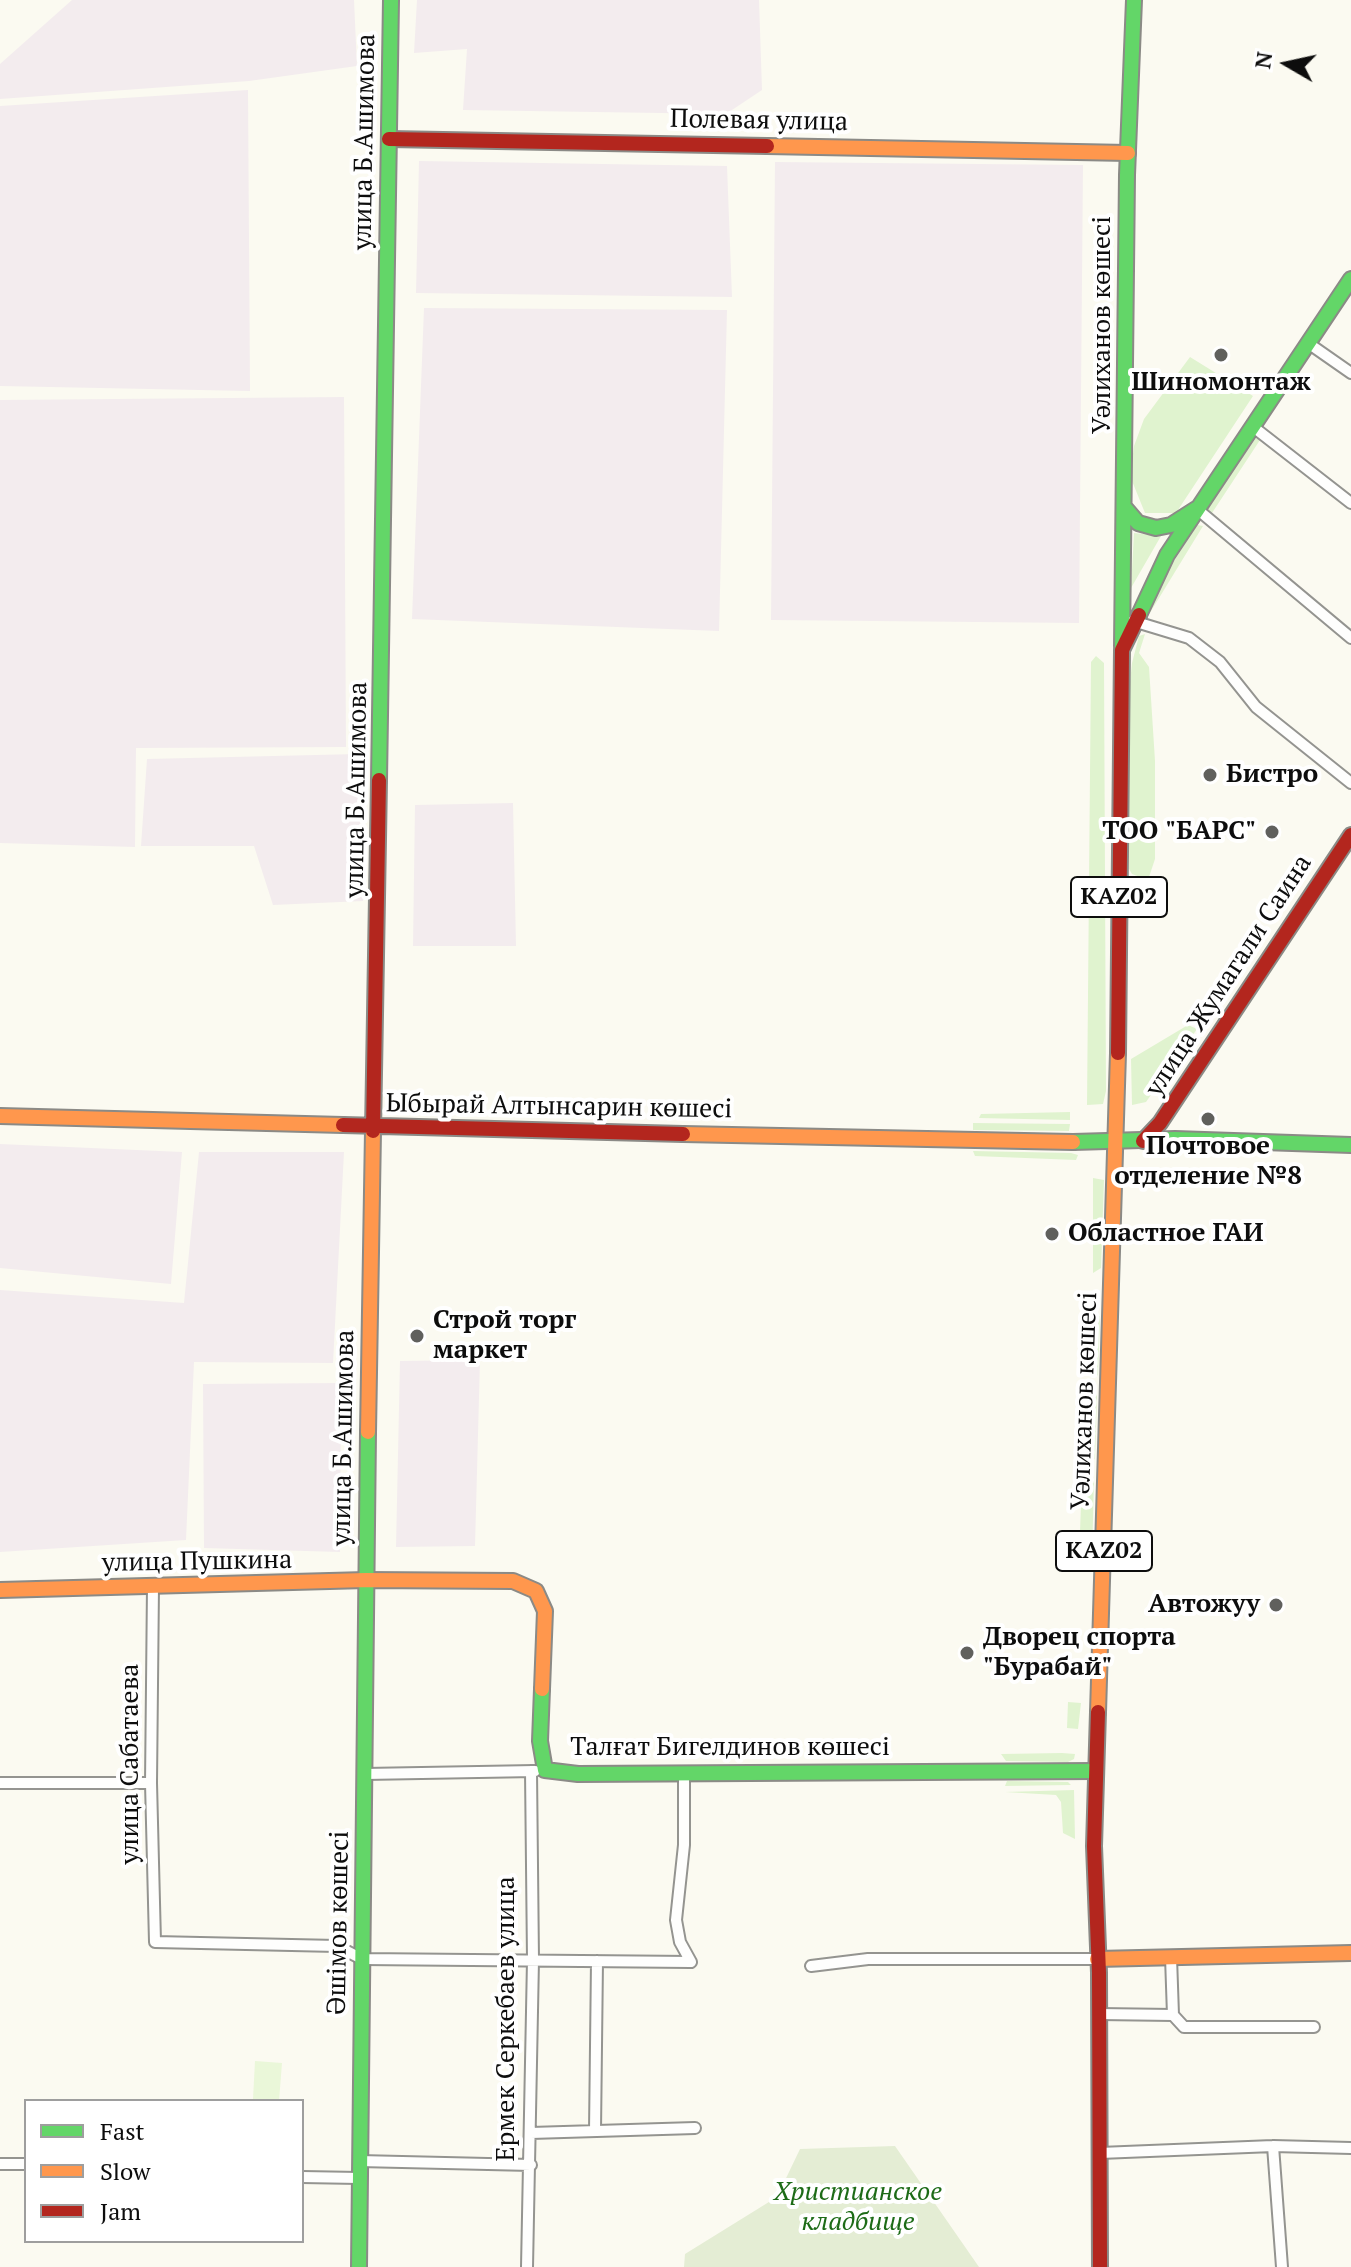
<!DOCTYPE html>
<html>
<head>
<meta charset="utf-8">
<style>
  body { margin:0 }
  #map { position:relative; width:1351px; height:2267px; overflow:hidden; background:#fbfaf1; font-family:"PT Serif",serif }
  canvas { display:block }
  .legend { position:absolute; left:24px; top:2099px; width:280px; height:144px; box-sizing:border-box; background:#fff; border:2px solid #9e9e9e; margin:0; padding:10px 14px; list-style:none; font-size:24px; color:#0d0d0d }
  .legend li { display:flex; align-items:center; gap:16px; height:40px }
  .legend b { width:40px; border:2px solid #9e9e9e }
  .north { position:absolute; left:1247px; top:24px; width:80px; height:80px; -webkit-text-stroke:6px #fff; paint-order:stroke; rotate:279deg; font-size:22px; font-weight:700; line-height:32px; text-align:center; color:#0d0d0d }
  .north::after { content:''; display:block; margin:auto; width:28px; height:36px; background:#0d0d0d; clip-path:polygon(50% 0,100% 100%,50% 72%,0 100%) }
</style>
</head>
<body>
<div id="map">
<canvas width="1351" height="2267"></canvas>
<ul class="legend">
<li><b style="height:10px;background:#63d668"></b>Fast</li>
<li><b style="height:10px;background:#ff974d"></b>Slow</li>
<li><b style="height:10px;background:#b3261e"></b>Jam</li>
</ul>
<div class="north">N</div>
</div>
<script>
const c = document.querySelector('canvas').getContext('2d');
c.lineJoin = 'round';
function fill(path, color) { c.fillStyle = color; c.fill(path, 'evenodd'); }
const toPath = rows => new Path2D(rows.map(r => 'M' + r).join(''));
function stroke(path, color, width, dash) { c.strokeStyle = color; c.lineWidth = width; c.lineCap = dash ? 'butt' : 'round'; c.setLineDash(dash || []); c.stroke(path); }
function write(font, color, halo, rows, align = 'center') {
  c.font = font + ' "PT Serif",serif'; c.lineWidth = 8; c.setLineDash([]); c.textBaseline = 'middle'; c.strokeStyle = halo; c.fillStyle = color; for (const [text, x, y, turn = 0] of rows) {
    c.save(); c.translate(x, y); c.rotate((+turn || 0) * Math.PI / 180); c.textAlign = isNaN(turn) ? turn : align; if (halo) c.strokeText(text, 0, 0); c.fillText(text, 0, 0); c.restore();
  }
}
fill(toPath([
  [72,0,354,0,357,66,249,81,0,99,0,64],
  [417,0,759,0,762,90,726,114,463,110,467,49,414,53],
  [248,90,250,391,0,386,0,106],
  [419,161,727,166,732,297,416,293],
  [775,162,1083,165,1079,623,771,620],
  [424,308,727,310,719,631,412,619],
  [344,397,346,747,136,748,135,847,0,843,0,400],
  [358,754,363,901,273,905,254,846,141,846,147,759],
  [513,803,516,946,413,946,415,805],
  [0,1144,182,1152,171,1284,0,1268],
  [199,1152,344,1152,333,1363,194,1362,186,1540,0,1552,0,1290,184,1303],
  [480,1360,475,1546,396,1547,400,1361],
  [341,1383,340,1552,204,1548,203,1384]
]), '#f3ecee');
fill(toPath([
  [1190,357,1253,396,1176,513,1145,513,1130,476,1134,446,1144,419],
  [1256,438,1260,440,1212,513,1206,509],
  [1197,525,1203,526,1145,621,1160,583],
  [1134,533,1161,536,1131,588],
  [1145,634,1139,653,1149,667,1155,761,1155,859,1148,880,1132,874,1129,869,1128,702,1132,663,1139,636],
  [1096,656,1104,663,1106,1091,1103,1104,1087,1105,1091,662],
  [1188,1025,1197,1029,1146,1102,1132,1105,1131,1059],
  [1070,1112,1070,1120,979,1118,981,1114],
  [973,1123,1070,1124,1069,1131,973,1130],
  [973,1151,1071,1153,1078,1155,1076,1160,975,1156],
  [1093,1178,1104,1180,1101,1268,1093,1273],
  [1091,1314,1100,1316,1098,1375,1095,1377,1090,1377],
  [1086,1390,1094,1390,1097,1396,1095,1459,1089,1461,1084,1460],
  [1082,1477,1094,1481,1092,1559,1087,1569,1082,1569,1082,1561,1079,1559],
  [1068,1702,1081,1703,1078,1729,1067,1728],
  [1001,1754,1062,1753,1075,1754,1074,1759,1068,1762,1006,1761],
  [1007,1781,1068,1782,1071,1785,1005,1786],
  [1074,1790,1075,1839,1063,1833,1061,1802,1056,1795,1005,1792]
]), '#e0f3cf');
fill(toPath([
  [895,2146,979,2267,684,2267,685,2254,777,2197,800,2149]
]), '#e4edd4');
fill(toPath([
  [255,2061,282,2063,279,2101,253,2099]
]), '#eaf7d9');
const street = toPath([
  [1308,343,1351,373],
  [1252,426,1351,503],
  [1197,509,1351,638],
  [1133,621,1189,638,1220,662,1256,707,1351,783],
  [153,1586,151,1783,155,1942,337,1946,362,1959,691,1962],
  [684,1773,684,1845,676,1920,680,1942,691,1962],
  [365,1774,535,1771],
  [0,1783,151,1783],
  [1171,1957,1173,2015,1184,2027,1314,2027],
  [811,1966,868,1959,1097,1959],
  [1099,2014,1173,2015],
  [595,2131,597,1961],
  [531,2133,695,2128],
  [1273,2146,1282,2267],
  [1100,2153,1273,2146,1351,2148],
  [359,2161,531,2165],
  [0,2164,26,2164],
  [302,2177,359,2178],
  [527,2267,533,1960,531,1771]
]);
const fast = toPath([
  [1126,509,1138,523,1156,528,1171,525,1196,509],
  [1139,615,1167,555,1351,279],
  [1122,646,1127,175,1134,0],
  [379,780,391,0],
  [1073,1142,1175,1139,1351,1145],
  [542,1689,540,1741,545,1770,578,1774,1096,1771],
  [359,2267,368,1432]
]);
const slow = toPath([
  [767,146,1128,153],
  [0,1116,343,1125],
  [683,1134,1073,1142],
  [368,1432,373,1131],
  [0,1590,366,1580,513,1581,536,1591,545,1611,542,1689],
  [1098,1712,1118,1053],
  [1097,1959,1351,1953]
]);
const jam = toPath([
  [389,139,767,146],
  [1118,1053,1122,650,1139,615],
  [343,1125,683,1134],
  [373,1131,379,780],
  [1143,1141,1160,1123,1351,835],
  [1098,1712,1094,1846,1099,1973,1100,2267]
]);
stroke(street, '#949490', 14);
stroke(fast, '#8b8a86', 18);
stroke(slow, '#8b8a86', 18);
stroke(jam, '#8b8a86', 18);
stroke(street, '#fefefd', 10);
stroke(fast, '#63d668', 14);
stroke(slow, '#ff974d', 14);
stroke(jam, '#b3261e', 14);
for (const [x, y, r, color] of [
  [1221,355,8,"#60605d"],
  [1210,775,8,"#60605d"],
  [1272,832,8,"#60605d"],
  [1208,1119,8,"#60605d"],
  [1052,1234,8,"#60605d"],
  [417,1336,8,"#60605d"],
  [1276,1605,8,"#60605d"],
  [967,1653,8,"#60605d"]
]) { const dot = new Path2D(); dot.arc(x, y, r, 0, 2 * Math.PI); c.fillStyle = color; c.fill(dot); stroke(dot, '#fff', 3); }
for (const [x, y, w] of [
  [1119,897,96],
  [1104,1551,96]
]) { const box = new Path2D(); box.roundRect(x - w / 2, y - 20, w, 40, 6); c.fillStyle = '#fff'; c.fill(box); stroke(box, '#0d0d0d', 2); }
write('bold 24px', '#0d0d0d', null, [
  ["KАZ02",1119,897],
  ["KАZ02",1104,1551]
]);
write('26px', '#0d0d0d', '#fff', [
  ["Полевая улица",759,121,1],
  ["улица Б.Ашимова",365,142,-89],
  ["Уәлиханов көшесі",1103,325,-90],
  ["улица Б.Ашимова",357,790,-89],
  ["улица Жумагали Саина",1229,976,-57],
  ["Ыбырай Алтынсарин көшесі",559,1107,1],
  ["Уәлиханов көшесі",1085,1401,-88],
  ["улица Б.Ашимова",344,1438,-89],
  ["улица Пушкина",197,1562,-1],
  ["Талғат Бигелдинов көшесі",730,1748],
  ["улица Сабатаева",131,1764,-90],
  ["Әшімов көшесі",339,1923,-89],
  ["Ермек Серкебаев улица",507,2019,-90]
]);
write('bold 26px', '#0d0d0d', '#fff', [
  ["Шиномонтаж",1221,383,"center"],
  ["Бистро",1226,775],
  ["ТОО \"БАРС\"",1256,832,"right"],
  ["Почтовое",1208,1147,"center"],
  ["отделение №8",1208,1177,"center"],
  ["Областное ГАИ",1068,1234],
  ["Строй торг",433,1321],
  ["маркет",433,1351],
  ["Автожуу",1260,1605,"right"],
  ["Дворец спорта",983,1638],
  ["\"Бурабай\"",983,1668]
], 'left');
write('italic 26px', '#1d6b17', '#fff', [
  ["Христианское",858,2193],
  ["кладбище",858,2223]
]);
</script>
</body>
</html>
